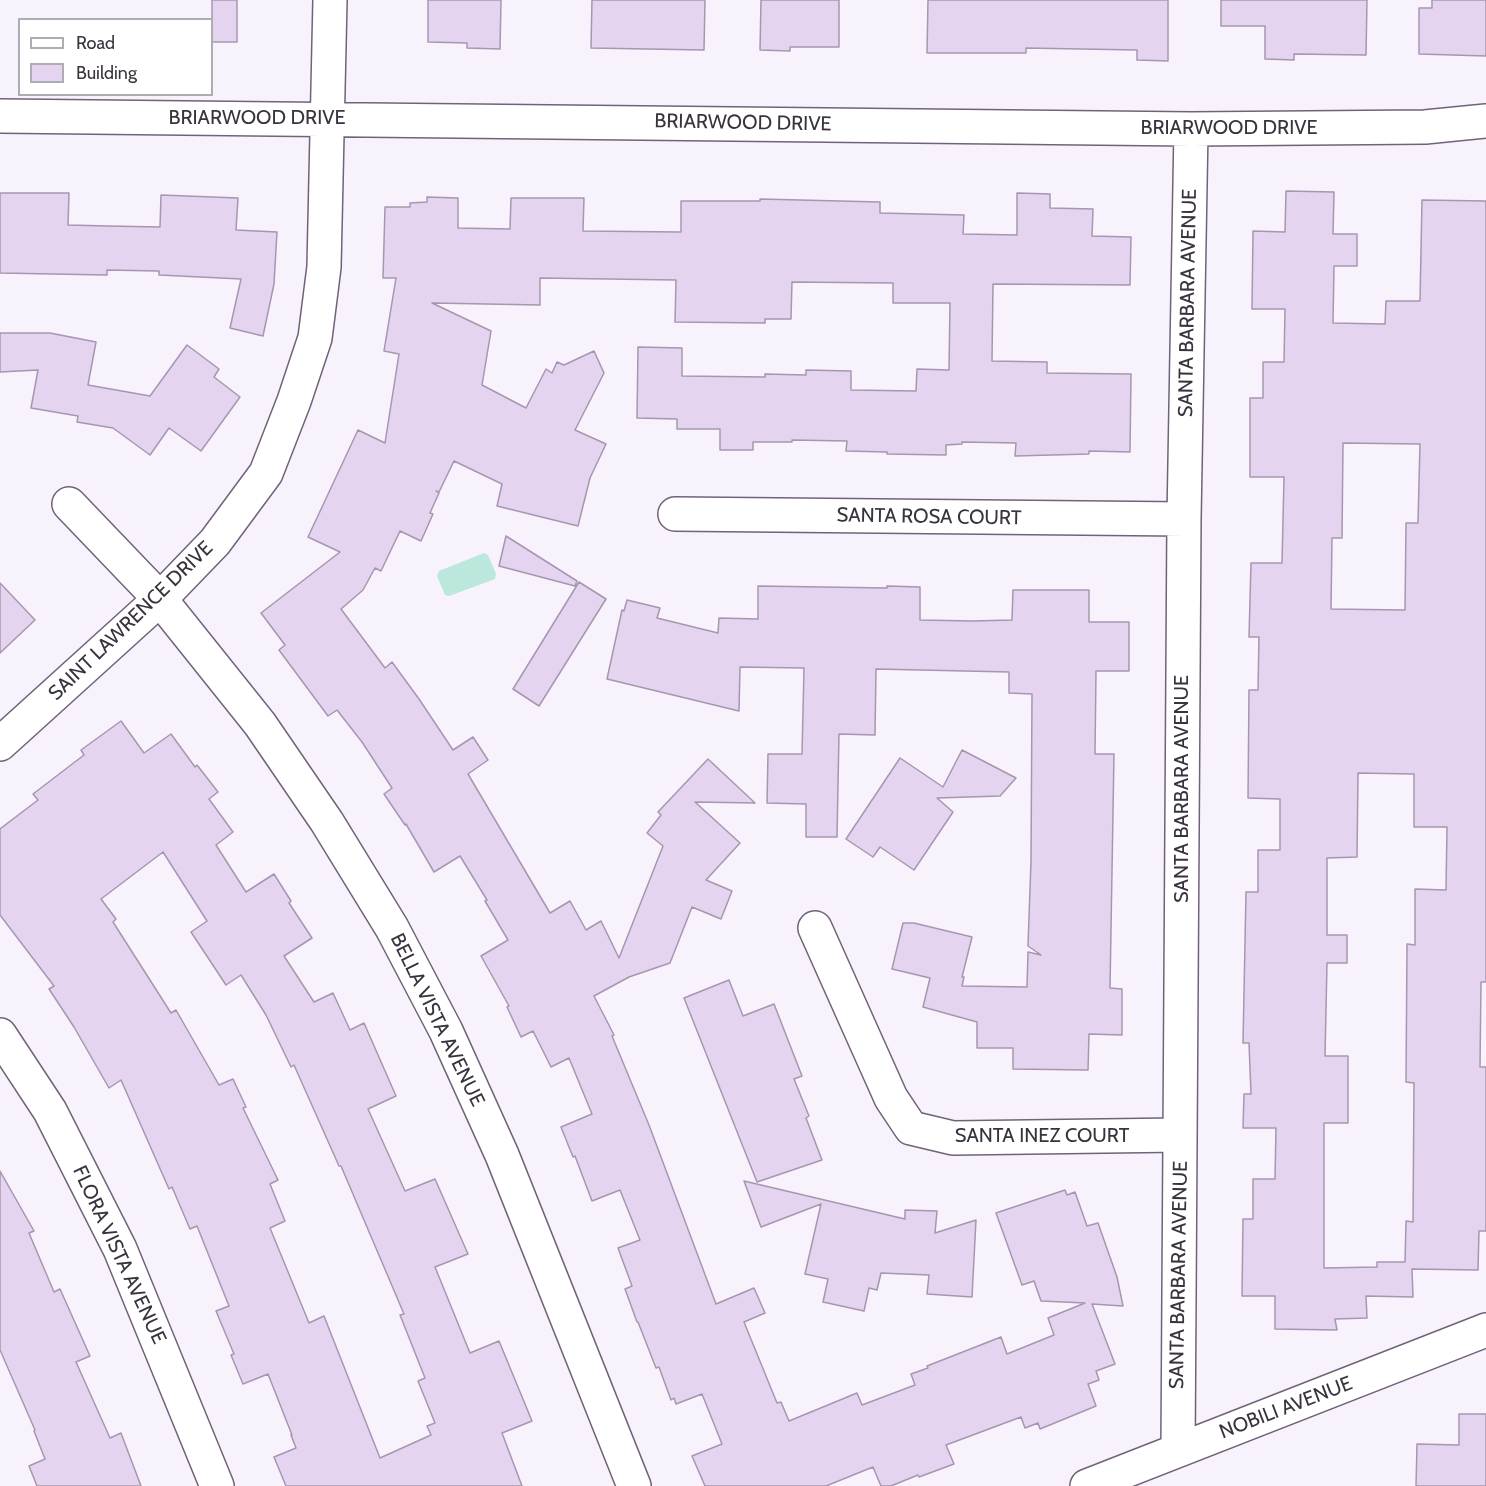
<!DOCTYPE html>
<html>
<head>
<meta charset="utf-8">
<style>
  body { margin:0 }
  #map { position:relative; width:1486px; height:1486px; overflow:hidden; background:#f8f2fd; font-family:Cabin,sans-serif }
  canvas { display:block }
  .legend { position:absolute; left:18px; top:18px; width:195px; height:78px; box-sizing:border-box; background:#fff; border:2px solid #b0adb2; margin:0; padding:8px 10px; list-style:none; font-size:18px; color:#3a333e }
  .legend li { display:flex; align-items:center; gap:12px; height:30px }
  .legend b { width:30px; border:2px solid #b0adb2 }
</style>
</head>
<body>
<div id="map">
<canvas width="1486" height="1486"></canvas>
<ul class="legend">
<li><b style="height:8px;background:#fff"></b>Road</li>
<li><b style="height:16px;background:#e5d4ef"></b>Building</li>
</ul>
</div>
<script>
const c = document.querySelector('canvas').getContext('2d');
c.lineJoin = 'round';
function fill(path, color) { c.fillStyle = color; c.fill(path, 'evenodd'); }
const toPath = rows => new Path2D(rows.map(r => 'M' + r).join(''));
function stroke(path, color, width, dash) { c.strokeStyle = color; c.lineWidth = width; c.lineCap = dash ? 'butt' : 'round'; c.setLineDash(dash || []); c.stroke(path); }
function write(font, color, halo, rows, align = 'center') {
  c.font = font + ' Cabin,sans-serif'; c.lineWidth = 4.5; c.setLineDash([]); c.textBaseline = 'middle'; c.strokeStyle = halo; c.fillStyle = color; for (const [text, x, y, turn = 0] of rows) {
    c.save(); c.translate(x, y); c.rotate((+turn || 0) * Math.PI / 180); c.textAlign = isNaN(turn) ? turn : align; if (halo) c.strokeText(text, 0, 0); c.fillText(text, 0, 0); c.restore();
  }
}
fill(toPath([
  [484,553,488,555,496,574,495,579,449,596,445,595,437,576,439,571]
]), '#bbe7dc');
const building = toPath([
  [212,0,237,0,237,42,212,42,212,0],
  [428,0,501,0,500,49,467,48,467,43,428,42,428,0],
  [592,0,705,0,704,50,591,48,592,0],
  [761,0,839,0,839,47,790,47,790,51,760,50,761,0],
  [928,0,1168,0,1168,61,1137,60,1137,50,1026,48,1026,53,927,53,928,0],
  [1221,0,1367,0,1366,55,1294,54,1294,60,1265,59,1265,26,1221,26,1221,0],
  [1432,0,1486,0,1486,56,1419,54,1419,8,1432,8,1432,0],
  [1286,191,1334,192,1333,234,1357,234,1357,266,1334,266,1333,323,1385,324,1386,301,1420,301,1422,200,1486,201,1486,982,1481,982,1480,1067,1486,1067,1486,1231,1479,1231,1478,1270,1412,1269,1413,1297,1366,1296,1367,1318,1335,1319,1337,1330,1275,1329,1275,1296,1242,1296,1243,1219,1253,1219,1253,1179,1275,1179,1276,1128,1243,1128,1244,1094,1251,1094,1249,1043,1243,1043,1246,892,1258,892,1258,850,1280,850,1280,799,1248,798,1249,690,1258,690,1259,637,1249,637,1251,563,1282,563,1284,477,1250,477,1250,398,1263,398,1263,362,1284,362,1285,309,1252,309,1253,231,1285,232,1286,191],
  [1343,443,1420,444,1418,523,1406,523,1405,610,1331,609,1332,538,1342,538,1343,443],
  [1358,773,1414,774,1414,827,1447,827,1446,890,1415,889,1415,945,1407,944,1406,1082,1414,1083,1413,1222,1406,1221,1405,1262,1377,1262,1377,1267,1324,1268,1324,1123,1348,1123,1348,1056,1325,1056,1327,963,1347,963,1347,935,1327,935,1327,858,1357,857,1358,773],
  [0,193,69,193,68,225,108,226,160,227,161,195,238,198,236,230,277,232,274,284,263,336,230,328,241,279,159,275,159,271,107,270,107,275,0,273,0,193],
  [1017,193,1050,194,1050,208,1093,209,1092,236,1131,237,1130,285,993,284,992,361,1047,362,1047,373,1131,374,1130,452,1089,451,1089,454,1015,456,1016,443,962,442,962,444,946,445,946,455,887,454,887,452,846,451,847,441,792,440,792,442,753,442,753,450,720,450,720,429,677,429,677,419,637,418,638,347,682,348,682,376,765,377,765,374,806,375,806,370,851,371,851,390,916,391,917,369,949,370,950,303,893,303,893,283,792,282,791,319,765,319,765,323,675,322,676,280,540,278,540,305,432,303,491,331,482,385,526,408,546,369,552,373,557,362,564,365,594,351,604,373,575,430,606,444,590,478,578,526,497,506,502,484,454,461,439,492,436,491,439,493,430,513,433,514,421,541,400,531,381,571,375,568,363,590,341,609,385,668,392,662,419,699,453,750,473,737,488,760,468,774,550,913,570,901,586,930,601,921,619,958,663,846,647,833,661,815,658,812,708,759,755,803,695,802,740,843,706,880,732,891,721,919,692,907,670,963,629,977,594,996,614,1035,612,1036,649,1125,716,1304,754,1288,765,1313,744,1322,777,1403,781,1402,789,1421,857,1393,862,1405,915,1385,911,1374,928,1368,927,1366,1001,1337,1007,1354,1054,1335,1048,1318,1085,1303,1041,1301,1034,1281,1022,1285,996,1213,1065,1190,1067,1195,1075,1192,1087,1226,1098,1223,1117,1277,1123,1306,1092,1304,1115,1364,1096,1371,1099,1380,1088,1384,1096,1406,1040,1429,1038,1423,1025,1428,1021,1417,946,1445,954,1464,919,1477,918,1475,891,1486,881,1486,873,1467,826,1486,705,1486,692,1456,722,1444,702,1394,676,1404,674,1398,671,1400,659,1367,656,1368,638,1322,637,1322,625,1289,632,1286,618,1248,640,1240,620,1190,592,1201,575,1156,573,1157,561,1127,592,1114,569,1058,551,1067,533,1031,521,1037,507,1007,509,1006,481,956,508,940,485,901,487,900,460,856,434,872,406,824,405,825,384,794,392,788,362,742,337,710,328,716,279,650,285,645,261,613,340,552,308,537,358,430,385,443,399,354,384,351,396,278,383,278,385,207,410,207,410,203,427,202,427,197,458,198,458,228,510,229,511,198,584,198,583,231,681,232,681,201,760,201,760,199,880,202,880,213,964,215,963,234,1017,235,1017,193],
  [0,333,50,333,96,342,88,385,150,396,187,345,219,369,214,377,240,397,201,451,169,428,150,455,113,428,77,422,78,416,31,408,38,370,0,372,0,333],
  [506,536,577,581,575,586,499,566,506,536],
  [579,582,606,599,539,706,513,689,579,582],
  [0,583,35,620,0,653,0,583],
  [758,586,887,588,887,586,920,587,920,620,972,621,1012,620,1013,590,1089,590,1089,622,1129,622,1129,671,1096,671,1095,754,1114,754,1110,988,1122,989,1122,1035,1089,1034,1088,1070,1013,1069,1013,1048,977,1048,977,1022,923,1007,930,978,892,969,903,923,914,923,972,937,962,977,964,977,962,986,1027,987,1028,952,1041,955,1028,946,1031,861,1032,694,1009,693,1009,672,876,669,875,735,839,734,837,837,806,837,806,804,767,803,768,754,802,754,804,668,740,667,739,711,607,679,622,610,624,611,627,600,660,608,657,618,718,633,719,618,758,619,758,586],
  [121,721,144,753,171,734,195,767,197,765,218,792,209,799,233,832,216,845,246,892,274,874,291,901,289,903,312,938,284,956,314,1002,333,993,350,1030,364,1023,396,1096,368,1109,405,1191,435,1179,468,1254,435,1267,470,1353,499,1341,532,1421,502,1433,522,1486,286,1486,274,1457,296,1448,291,1435,292,1435,268,1374,243,1384,231,1355,234,1354,216,1311,229,1306,197,1226,190,1229,172,1187,169,1189,121,1080,109,1088,74,1027,49,989,54,986,0,915,0,829,38,800,33,794,84,755,81,750,121,721],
  [163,852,207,921,191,932,226,985,241,975,266,1015,291,1067,294,1065,339,1166,341,1166,404,1314,400,1315,425,1378,418,1381,435,1423,427,1426,431,1435,380,1458,324,1316,309,1323,270,1228,285,1221,270,1184,278,1180,243,1108,246,1107,233,1079,219,1085,176,1010,171,1013,113,922,116,919,101,899,163,852],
  [962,750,1016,778,1000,796,937,798,953,812,914,870,880,847,873,857,846,839,900,758,943,787,962,750],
  [729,980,743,1016,774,1004,802,1076,794,1079,809,1116,806,1118,822,1160,757,1182,684,998,729,980],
  [0,1171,34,1231,29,1233,54,1292,60,1289,90,1356,76,1362,110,1438,121,1433,141,1486,37,1486,29,1466,45,1459,34,1431,35,1430,0,1350,0,1171],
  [744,1181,905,1219,905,1210,937,1211,935,1233,976,1220,972,1297,927,1294,929,1275,881,1273,877,1290,869,1288,864,1311,823,1302,828,1279,805,1274,821,1204,761,1227,744,1181],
  [1459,1414,1486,1414,1486,1486,1416,1486,1417,1444,1459,1445,1459,1414]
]);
fill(building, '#e5d4ef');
stroke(building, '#a696af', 1.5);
const minor = toPath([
  [0,116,1191,129,1425,127,1486,121],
  [69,504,160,599,260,724,327,822,392,928,446,1031,502,1155,634,1486],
  [675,514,1184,519],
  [0,744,160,599,215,542,266,473,294,401,315,338,324,267,330,0],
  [815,928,891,1098,911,1128,953,1138,1180,1135],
  [0,1035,50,1111,120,1249,217,1486],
  [1178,1449,1184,519,1191,129],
  [1087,1486,1486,1330]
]);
stroke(minor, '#716279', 36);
stroke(minor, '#fff', 33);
write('20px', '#3a333e', '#fff', [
  ["BRIARWOOD DRIVE",257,118],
  ["BRIARWOOD DRIVE",743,123,1],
  ["BRIARWOOD DRIVE",1229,128],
  ["SANTA BARBARA AVENUE",1188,303,-89],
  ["SANTA ROSA COURT",929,517,1],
  ["SAINT LAWRENCE DRIVE",131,621,-44],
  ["SANTA BARBARA AVENUE",1182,789,-90],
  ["BELLA VISTA AVENUE",437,1020,64],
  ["SANTA INEZ COURT",1042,1136],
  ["FLORA VISTA AVENUE",119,1255,65],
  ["SANTA BARBARA AVENUE",1179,1275,-89],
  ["NOBILI AVENUE",1286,1408,-21]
]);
</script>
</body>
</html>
